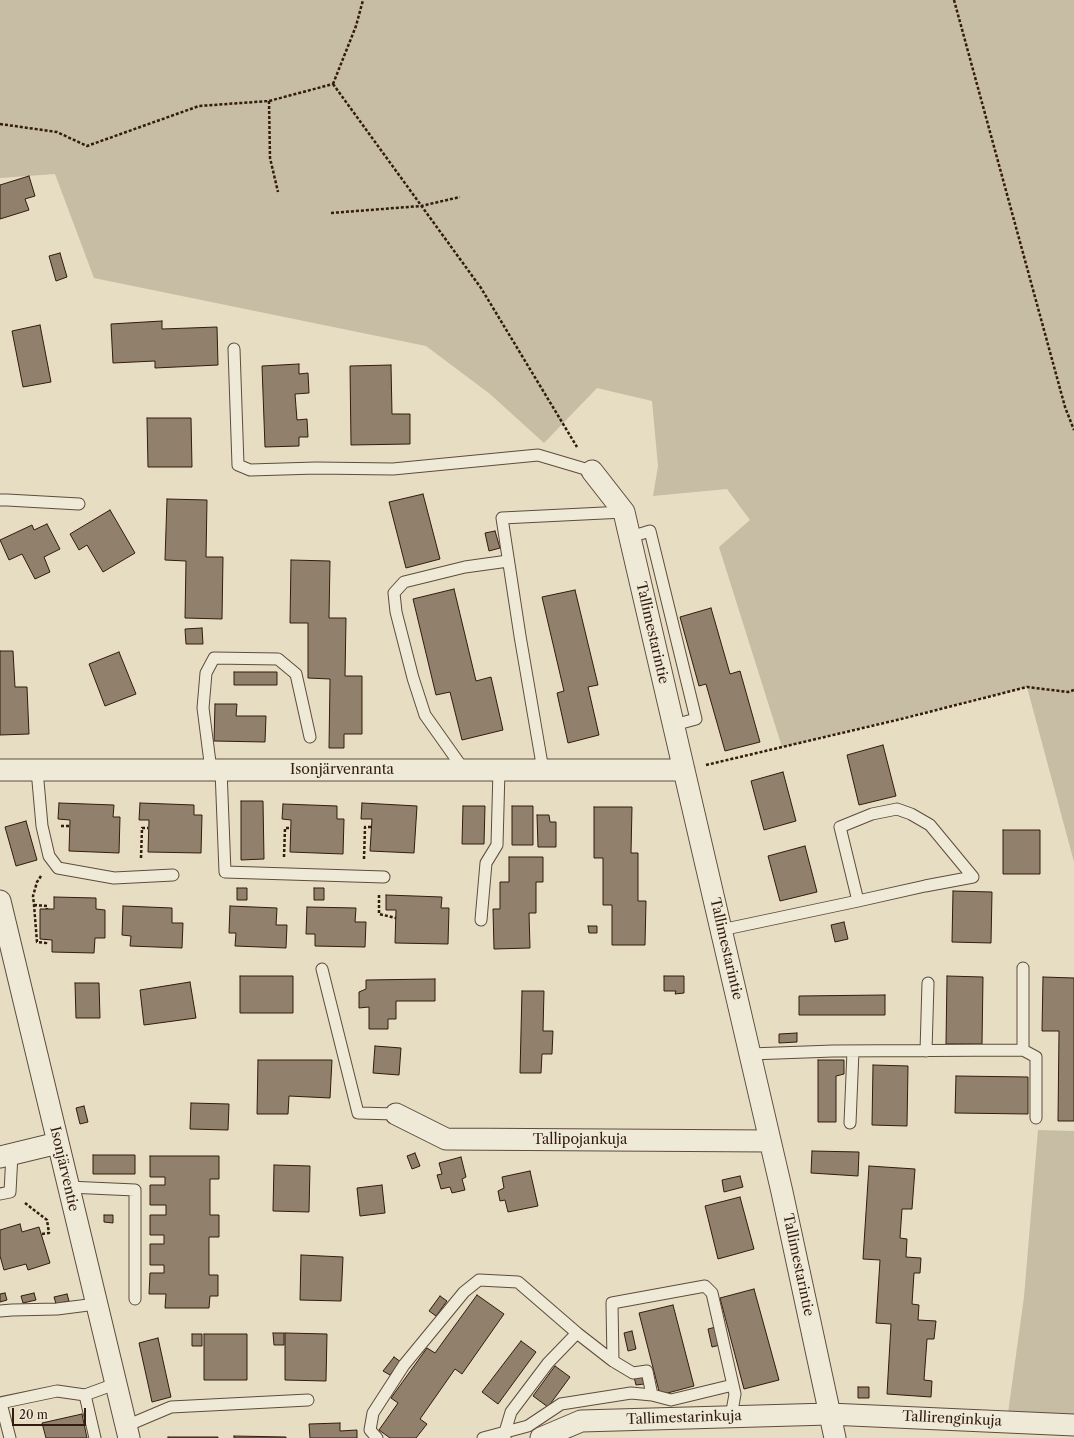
<!DOCTYPE html>
<html>
<head>
<meta charset="utf-8">
<style>
  body { margin:0 }
  #map { position:relative; width:1074px; height:1438px; overflow:hidden; background:#e6ddc3; font-family:"Libre Caslon Text",serif }
  canvas { display:block }
  .scale { position:absolute; left:12px; top:1408px; width:74px; height:18px; box-sizing:border-box; border:2px solid #321c0e; border-top:0; padding-left:5px; font-size:12px; line-height:14px; white-space:nowrap; color:#321c0e; -webkit-text-stroke:3px #efe9d8; paint-order:stroke }
</style>
</head>
<body>
<div id="map">
<canvas width="1074" height="1438"></canvas>
<div class="scale">20 m</div>
</div>
<script>
const c = document.querySelector('canvas').getContext('2d');
c.lineJoin = 'round';
function fill(path, color) { c.fillStyle = color; c.fill(path, 'evenodd'); }
const toPath = rows => new Path2D(rows.map(r => 'M' + r).join(''));
function stroke(path, color, width, dash) { c.strokeStyle = color; c.lineWidth = width; c.lineCap = dash ? 'butt' : 'round'; c.setLineDash(dash || []); c.stroke(path); }
function write(font, color, halo, rows, align = 'center') {
  c.font = font + ' "Libre Caslon Text",serif'; c.lineWidth = 3; c.setLineDash([]); c.textBaseline = 'middle'; c.strokeStyle = halo; c.fillStyle = color; for (const [text, x, y, turn = 0] of rows) {
    c.save(); c.translate(x, y); c.rotate((+turn || 0) * Math.PI / 180); c.textAlign = isNaN(turn) ? turn : align; if (halo) c.strokeText(text, 0, 0); c.fillText(text, 0, 0); c.restore();
  }
}
fill(toPath([
  [0,0,1074,0,1074,862,1027,687,782,747,719,547,750,520,727,489,653,496,658,466,652,401,597,388,544,443,490,394,426,346,94,278,55,174,0,178],
  [1038,1130,1074,1131,1074,1417,1008,1413,1024,1297]
]), '#c7bca4');
const building = toPath([
  [29,176,35,196,25,199,29,210,0,219,0,185,29,176],
  [60,253,67,277,56,281,49,256,60,253],
  [162,321,162,329,217,327,218,365,155,368,155,361,113,363,111,324,162,321],
  [40,325,51,382,23,387,12,331,40,325],
  [299,364,299,374,308,373,309,393,295,394,297,420,307,419,308,437,299,437,299,446,265,447,262,366,299,364],
  [391,365,392,414,410,414,410,444,351,445,350,366,391,365],
  [147,418,191,418,192,467,148,467,147,418],
  [423,494,440,559,406,568,389,502,423,494],
  [167,499,207,500,206,557,223,557,222,619,185,618,186,561,165,560,167,499],
  [110,510,135,553,103,572,87,545,79,550,70,534,110,510],
  [47,524,60,549,44,557,50,572,35,579,22,554,9,560,0,540,32,525,34,530,47,524],
  [495,531,500,548,489,551,485,533,495,531],
  [291,560,330,561,329,618,346,618,345,676,362,676,362,734,344,734,344,748,329,748,330,679,308,678,308,623,290,623,291,560],
  [454,589,476,681,491,677,503,730,462,740,450,692,436,695,413,599,454,589],
  [575,590,598,685,588,687,599,735,568,743,557,693,564,691,542,597,575,590],
  [711,608,730,674,740,671,760,742,725,751,706,684,699,686,680,617,711,608],
  [202,628,203,644,186,644,185,629,202,628],
  [0,651,13,651,15,687,27,687,29,734,0,735,0,651],
  [119,652,136,694,105,706,89,664,119,652],
  [234,672,277,672,277,685,234,685,234,672],
  [215,704,237,704,236,716,266,716,265,742,214,741,215,704],
  [883,745,896,796,859,805,847,755,883,745],
  [783,772,796,821,764,830,751,781,783,772],
  [241,801,263,801,264,859,241,860,241,801],
  [59,803,114,805,113,817,120,817,119,853,69,851,70,820,58,819,59,803],
  [140,803,194,805,194,815,202,815,201,853,148,852,149,820,139,820,140,803],
  [362,803,417,806,414,853,370,851,372,819,361,819,362,803],
  [283,804,337,806,337,819,344,819,343,854,290,852,291,820,282,819,283,804],
  [463,806,485,806,484,844,462,844,463,806],
  [512,806,533,806,533,845,512,845,512,806],
  [594,807,632,807,631,853,638,853,638,901,646,901,645,945,612,945,612,905,603,905,603,858,594,858,594,807],
  [537,815,549,815,550,822,556,822,556,847,538,847,537,815],
  [26,821,37,860,16,866,5,827,26,821],
  [1003,830,1040,830,1040,874,1003,874,1003,830],
  [805,846,817,892,780,901,768,856,805,846],
  [509,857,543,857,543,882,536,882,536,913,529,913,530,948,494,949,493,909,500,909,500,882,509,882,509,857],
  [237,888,247,888,247,900,237,900,237,888],
  [314,888,324,888,324,900,314,900,314,888],
  [953,891,992,892,991,943,952,942,953,891],
  [386,895,442,897,441,908,449,908,448,944,395,943,396,910,386,910,386,895],
  [54,897,96,898,96,909,105,910,105,938,95,938,94,953,52,952,52,940,40,939,40,909,54,909,54,897],
  [123,906,172,908,172,923,183,923,182,948,130,946,131,936,122,935,123,906],
  [230,906,277,908,276,925,287,925,286,948,235,946,236,933,229,933,230,906],
  [307,907,356,908,355,922,366,922,365,947,315,946,315,934,306,934,307,907],
  [844,922,848,939,835,942,831,925,844,922],
  [588,926,597,926,597,933,589,933,588,926],
  [240,976,293,976,293,1013,240,1013,240,976],
  [664,976,684,976,684,993,675,994,676,991,664,991,664,976],
  [947,976,983,977,982,1044,946,1044,947,976],
  [1043,977,1074,978,1074,1121,1058,1121,1059,1031,1042,1031,1043,977],
  [435,979,435,1001,396,1001,396,1019,388,1019,388,1029,369,1029,369,1007,359,1008,359,992,366,989,366,980,435,979],
  [190,982,196,1018,144,1025,140,990,190,982],
  [75,983,99,983,100,1018,76,1018,75,983],
  [522,991,544,991,543,1031,553,1031,552,1054,542,1054,541,1073,520,1073,522,991],
  [885,995,885,1015,799,1015,799,996,885,995],
  [797,1033,797,1042,779,1043,779,1034,797,1033],
  [375,1046,401,1048,399,1075,373,1073,375,1046],
  [258,1060,332,1060,330,1098,289,1096,288,1114,257,1114,258,1060],
  [818,1060,844,1060,844,1074,836,1076,836,1122,818,1122,818,1060],
  [873,1065,908,1066,907,1126,872,1125,873,1065],
  [956,1076,1028,1077,1028,1114,955,1113,956,1076],
  [191,1103,229,1104,228,1130,190,1129,191,1103],
  [84,1106,88,1122,80,1124,76,1108,84,1106],
  [812,1151,859,1152,858,1176,811,1173,812,1151],
  [415,1153,420,1166,412,1169,407,1156,415,1153],
  [93,1155,135,1155,135,1174,93,1174,93,1155],
  [150,1156,219,1156,219,1179,210,1179,210,1215,219,1215,219,1237,209,1237,209,1275,218,1275,218,1296,210,1296,209,1308,165,1308,166,1294,149,1294,150,1273,164,1273,164,1265,150,1265,150,1244,164,1244,164,1235,150,1235,150,1215,166,1215,166,1205,150,1205,150,1185,165,1185,165,1177,150,1177,150,1156],
  [461,1157,466,1177,462,1179,465,1190,452,1193,450,1187,441,1189,437,1175,442,1174,439,1163,461,1157],
  [274,1165,310,1166,309,1212,273,1211,274,1165],
  [869,1166,915,1169,912,1209,902,1209,900,1238,907,1239,906,1257,921,1258,920,1273,914,1273,912,1304,919,1305,918,1320,936,1321,934,1339,927,1339,924,1380,932,1381,931,1397,887,1394,891,1324,876,1323,880,1260,863,1259,869,1166],
  [530,1171,538,1206,508,1212,505,1200,500,1201,498,1191,504,1188,502,1177,530,1171],
  [740,1176,743,1187,724,1192,722,1180,740,1176],
  [382,1185,385,1213,360,1216,357,1188,382,1185],
  [740,1197,754,1249,718,1259,705,1206,740,1197],
  [104,1215,113,1215,113,1223,104,1222,104,1215],
  [20,1224,22,1232,39,1227,50,1263,28,1270,26,1264,4,1270,0,1256,0,1230,20,1224],
  [301,1255,343,1257,341,1301,300,1300,301,1255],
  [754,1289,779,1380,744,1389,720,1298,754,1289],
  [5,1293,7,1300,0,1302,0,1294,5,1293],
  [34,1293,36,1300,23,1303,21,1296,34,1293],
  [67,1294,69,1301,56,1304,54,1297,67,1294],
  [477,1295,504,1314,462,1374,455,1369,420,1419,427,1424,416,1438,390,1438,379,1430,398,1403,391,1398,427,1348,435,1353,477,1295],
  [440,1296,447,1301,436,1316,429,1311,440,1296],
  [673,1305,694,1386,660,1395,639,1313,673,1305],
  [716,1327,720,1345,712,1347,708,1329,716,1327],
  [632,1331,636,1349,628,1351,624,1333,632,1331],
  [273,1333,284,1333,284,1345,274,1345,273,1333],
  [285,1333,327,1334,326,1381,285,1380,285,1333],
  [192,1334,202,1334,202,1346,192,1346,192,1334],
  [204,1334,247,1334,247,1380,204,1380,204,1334],
  [158,1338,171,1397,152,1402,139,1343,158,1338],
  [521,1341,536,1352,498,1404,482,1392,521,1341],
  [394,1357,401,1362,390,1375,383,1371,394,1357],
  [555,1366,570,1377,548,1407,533,1396,555,1366],
  [642,1375,644,1384,636,1385,634,1377,642,1375],
  [858,1387,869,1387,869,1398,858,1398,858,1387],
  [82,1414,87,1438,46,1438,42,1423,82,1414],
  [340,1423,340,1431,357,1430,357,1438,310,1438,309,1424,340,1423],
  [234,1436,286,1437,286,1438,234,1438,234,1436],
  [168,1437,218,1437,218,1438,168,1438,168,1437]
]);
fill(building, '#90806c');
stroke(building, '#321c0e', 1);
const service = toPath([
  [234,349,238,465,250,470,316,468,393,469,538,455,592,471],
  [0,500,7,500,79,504],
  [630,537,650,531,696,719,674,725],
  [37,770,42,826,49,856,58,868,114,878,173,875],
  [211,770,203,708,206,673,214,658,278,659,296,674,310,737],
  [221,770,225,872,384,877],
  [464,770,425,715,413,678,396,612,394,593,404,582,465,567,508,561],
  [543,770,520,636,502,518,624,512],
  [481,920,486,863,497,845,499,770],
  [721,930,858,901,925,886,973,877,930,825,911,814,897,809,872,814,840,827,858,901],
  [322,969,358,1113,396,1114],
  [1023,1050,1036,1057,1036,1118],
  [926,1051,928,983],
  [750,1054,833,1051,1023,1050,1023,968],
  [850,1123,853,1051],
  [68,1187,135,1190,135,1299],
  [0,1194,10,1192,12,1154],
  [0,1311,12,1310,57,1309,96,1304],
  [85,1395,95,1438],
  [652,1395,647,1371,633,1373,613,1361,612,1303,705,1286,712,1293,735,1394,731,1417],
  [0,1403,57,1391,85,1395,115,1384],
  [1,1403,10,1438],
  [126,1426,171,1407,308,1400],
  [505,1437,505,1432,511,1412,548,1363,577,1333],
  [377,1438,370,1430,373,1413,404,1365,464,1292,479,1280,518,1282,577,1333,613,1361],
  [483,1438,528,1426,561,1404,631,1393,652,1395,671,1400,733,1385]
]);
const minor = toPath([
  [592,471,624,512,782,1192,835,1438],
  [0,770,684,770],
  [0,901,129,1438],
  [396,1114,446,1139,770,1141],
  [0,1157,58,1143],
  [541,1438,581,1421,829,1414,1074,1425]
]);
stroke(service, '#5f4c3b', 13);
stroke(minor, '#5f4c3b', 23);
stroke(toPath([
  [954,0,1065,407,1074,430],
  [333,84,481,288,577,447],
  [333,84,356,26,363,0],
  [269,101,270,158,278,192],
  [0,124,57,132,87,146,199,106,269,101,333,84],
  [331,213,421,206,460,197],
  [706,765,901,719,1027,687,1068,692,1074,690],
  [61,826,70,826],
  [284,857,285,828,291,828],
  [141,858,142,828,148,828],
  [364,859,365,827,372,827],
  [41,876,37,882,33,896,34,905,37,942,46,943,46,939],
  [379,895,379,914,396,918],
  [34,905,47,906,47,909],
  [25,1203,47,1220,49,1233,42,1234]
]), '#321c0e', 2.5, [3, 2]);
stroke(service, '#efe9d8', 11);
stroke(minor, '#efe9d8', 21);
write('14px', '#321c0e', '#efe9d8', [
  ["Tallimestarintie",652,633,77],
  ["Isonjärvenranta",342,770],
  ["Tallimestarintie",726,949,77],
  ["Tallipojankuja",580,1140],
  ["Isonjärventie",64,1169,77],
  ["Tallimestarintie",798,1265,78],
  ["Tallimestarinkuja",684,1418,-2],
  ["Tallirenginkuja",952,1419,3]
]);
</script>
</body>
</html>
